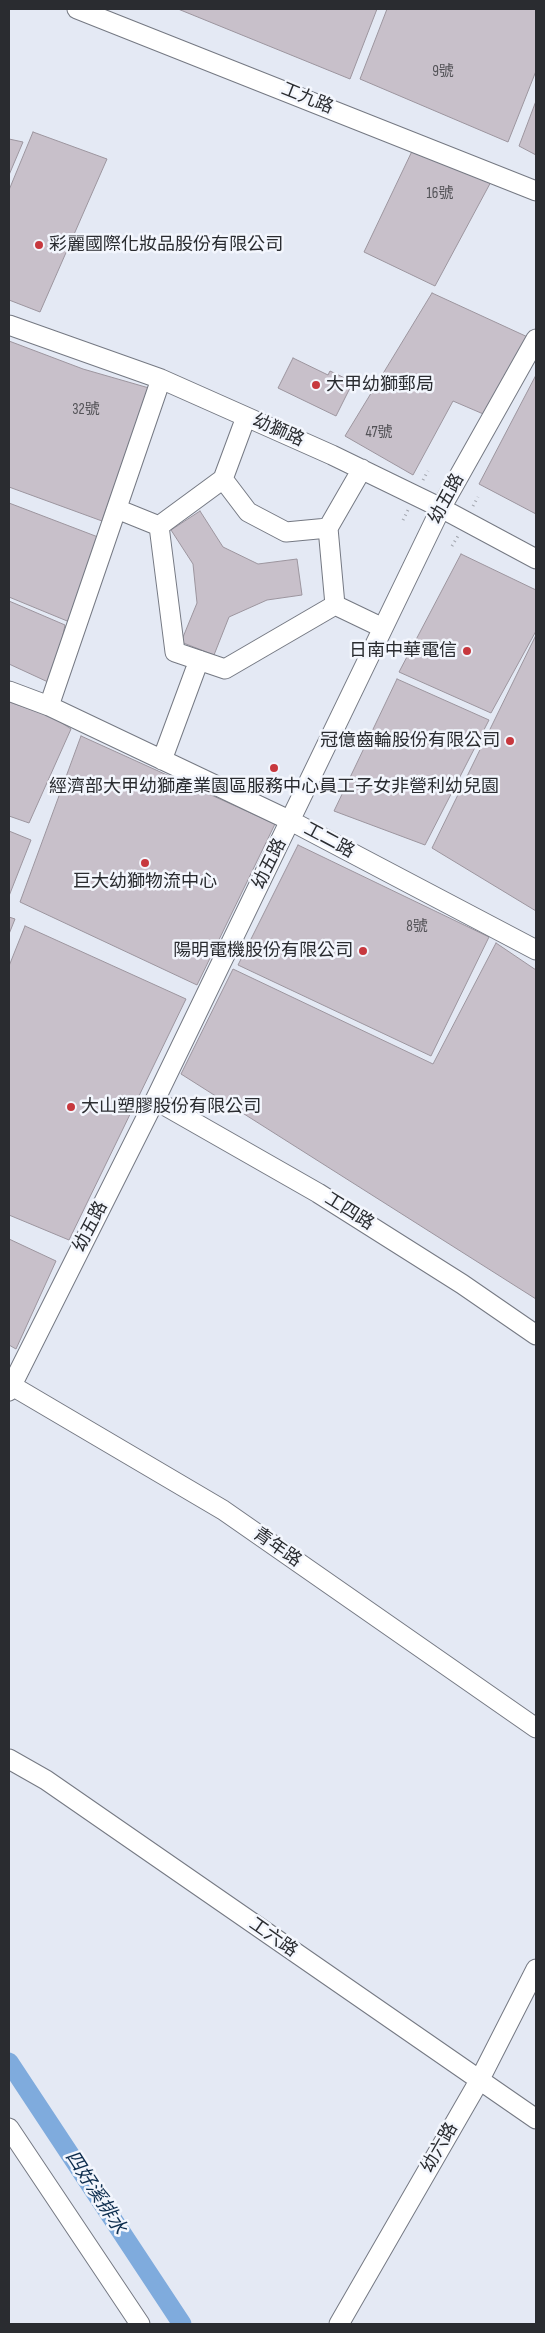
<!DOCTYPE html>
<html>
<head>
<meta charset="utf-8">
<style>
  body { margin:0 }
  #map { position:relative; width:545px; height:2333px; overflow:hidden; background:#e4e9f4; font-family:"Sofia Sans Condensed",sans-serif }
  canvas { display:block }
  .frame { position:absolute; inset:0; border:10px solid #2a2c30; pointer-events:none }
</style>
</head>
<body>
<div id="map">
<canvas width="545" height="2333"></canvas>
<div class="frame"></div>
</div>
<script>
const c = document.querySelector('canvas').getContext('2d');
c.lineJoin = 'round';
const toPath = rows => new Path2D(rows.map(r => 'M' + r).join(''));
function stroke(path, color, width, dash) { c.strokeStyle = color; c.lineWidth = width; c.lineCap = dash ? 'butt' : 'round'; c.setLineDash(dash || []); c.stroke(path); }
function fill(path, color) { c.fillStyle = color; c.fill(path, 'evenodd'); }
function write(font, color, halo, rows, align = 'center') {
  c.font = font + ' "Sofia Sans Condensed","Noto Sans TC",sans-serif'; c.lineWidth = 5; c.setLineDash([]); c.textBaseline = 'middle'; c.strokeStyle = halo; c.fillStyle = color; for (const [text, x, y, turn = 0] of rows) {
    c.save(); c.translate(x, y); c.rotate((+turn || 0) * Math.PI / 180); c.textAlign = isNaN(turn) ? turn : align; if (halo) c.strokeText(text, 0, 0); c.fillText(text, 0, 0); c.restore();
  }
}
stroke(toPath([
  [9,2062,182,2324]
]), '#7fabdd', 19);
const building = toPath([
  [178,9,377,9,350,79,178,9],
  [387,9,536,9,536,71,508,142,360,79,387,9],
  [536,101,536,155,519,146,536,101],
  [33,132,107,159,40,312,9,300,9,190,33,132],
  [9,139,23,142,9,175,9,139],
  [414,147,493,178,435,286,364,252,414,147],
  [432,293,532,339,488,416,453,401,413,475,345,436,432,293],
  [9,341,83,369,149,388,102,521,9,487,9,341],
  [293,358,328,375,330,371,353,382,336,416,278,388,293,358],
  [536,375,536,514,479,484,536,375],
  [9,503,98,537,72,623,9,597,9,503],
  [200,511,223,547,258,564,297,559,302,595,267,600,229,617,214,655,181,642,197,603,193,564,171,530,200,511],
  [461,554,536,590,536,631,491,713,399,672,461,554],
  [9,601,65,625,59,654,48,682,9,664,9,601],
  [536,635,536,911,432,848,536,635],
  [397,679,489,720,425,845,334,811,397,679],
  [9,702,53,717,71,729,29,823,9,816,9,702],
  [81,736,275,824,197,985,20,902,81,736],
  [9,831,31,840,9,896,9,831],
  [298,845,489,937,431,1056,238,965,298,845],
  [9,917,15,919,9,934,9,917],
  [25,926,186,999,69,1240,9,1215,9,966,25,926],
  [496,943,536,970,536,1299,181,1074,233,969,433,1064,496,943],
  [9,1239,56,1261,16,1349,9,1345,9,1239]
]);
fill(building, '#c8c0ca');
stroke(building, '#9c959e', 1);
const minor = toPath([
  [77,9,536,191],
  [9,325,161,379,332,455,441,508,536,559],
  [223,479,248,512,286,532,328,528,335,605,225,669,175,652,159,526,223,479,246,417],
  [117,509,159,526],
  [328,528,362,469],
  [335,605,383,628],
  [9,691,49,706,291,821,536,950],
  [49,706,161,379],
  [162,760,199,660],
  [155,1100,318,1193,462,1284,536,1335],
  [9,1384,223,1510,536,1728],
  [9,1391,155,1100,441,508,536,339],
  [9,1759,46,1780,536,2119],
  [9,2128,140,2324],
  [339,2324,479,2081,536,1969]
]);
stroke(minor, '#757983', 21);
stroke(toPath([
  [423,480,428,471],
  [473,506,478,497],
  [403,520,408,510],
  [452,546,458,536]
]), '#a0a4ac', 3, [1, 4]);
stroke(minor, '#fff', 19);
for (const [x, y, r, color] of [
  [39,245,5,"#c7383e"],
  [316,385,5,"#c7383e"],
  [467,651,5,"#c7383e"],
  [510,741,5,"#c7383e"],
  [274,768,5,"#c7383e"],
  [145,863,5,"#c7383e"],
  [363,951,5,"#c7383e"],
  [71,1107,5,"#c7383e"]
]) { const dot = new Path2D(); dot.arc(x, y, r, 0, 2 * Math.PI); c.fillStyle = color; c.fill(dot); stroke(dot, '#f3f6fd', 2); }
write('15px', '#525156', null, [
  ["9號",443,72],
  ["16號",440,194],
  ["32號",86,410],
  ["47號",379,433],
  ["8號",417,927]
]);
write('18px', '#2a2c30', '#f3f6fd', [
  ["工九路",307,99,22],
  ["幼獅路",278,431,24],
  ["幼五路",447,499,-62],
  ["工二路",329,841,28],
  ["幼五路",270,864,-64],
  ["工四路",349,1212,32],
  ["幼五路",91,1227,-63],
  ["青年路",277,1548,35],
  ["工六路",273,1938,35],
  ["幼六路",440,2148,-60]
]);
write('18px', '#2a2c30', '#f3f6fd', [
  ["彩麗國際化妝品股份有限公司",49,245],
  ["大甲幼獅郵局",326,385],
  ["日南中華電信",457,651,"right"],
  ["冠億齒輪股份有限公司",500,741,"right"],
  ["經濟部大甲幼獅產業園區服務中心員工子女非營利幼兒園",274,787,"center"],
  ["巨大幼獅物流中心",145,882,"center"],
  ["陽明電機股份有限公司",353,951,"right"],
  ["大山塑膠股份有限公司",81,1107]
], 'left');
write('italic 19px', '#0c2c4d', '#f3f6fd', [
  ["四好溪排水",95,2193,57]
]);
</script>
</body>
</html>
